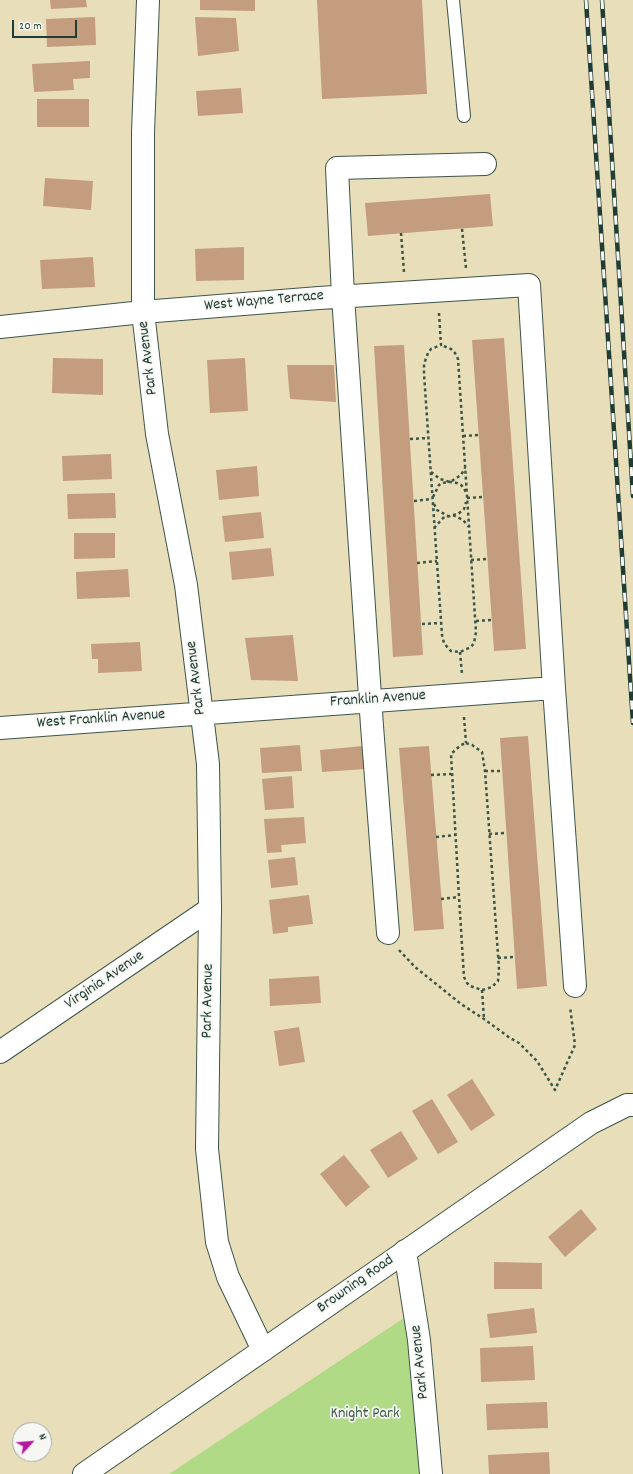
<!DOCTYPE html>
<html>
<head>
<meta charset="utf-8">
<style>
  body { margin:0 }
  #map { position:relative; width:633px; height:1474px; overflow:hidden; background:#e8dfba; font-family:Dekko,sans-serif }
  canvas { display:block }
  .north { position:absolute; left:12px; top:1422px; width:40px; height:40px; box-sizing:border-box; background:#f6f6f2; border:1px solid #a0aca6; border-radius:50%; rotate:64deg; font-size:11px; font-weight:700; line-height:16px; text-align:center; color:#1f3d34 }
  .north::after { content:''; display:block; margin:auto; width:14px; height:18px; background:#b5179e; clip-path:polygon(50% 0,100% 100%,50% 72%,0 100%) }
  .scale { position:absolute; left:12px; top:20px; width:65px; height:18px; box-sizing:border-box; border:2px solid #1f3d34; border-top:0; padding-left:5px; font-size:12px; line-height:14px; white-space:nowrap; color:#1f3d34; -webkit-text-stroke:3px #f6f6f2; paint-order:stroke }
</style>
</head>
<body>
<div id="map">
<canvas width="633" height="1474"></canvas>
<div class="north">N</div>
<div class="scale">20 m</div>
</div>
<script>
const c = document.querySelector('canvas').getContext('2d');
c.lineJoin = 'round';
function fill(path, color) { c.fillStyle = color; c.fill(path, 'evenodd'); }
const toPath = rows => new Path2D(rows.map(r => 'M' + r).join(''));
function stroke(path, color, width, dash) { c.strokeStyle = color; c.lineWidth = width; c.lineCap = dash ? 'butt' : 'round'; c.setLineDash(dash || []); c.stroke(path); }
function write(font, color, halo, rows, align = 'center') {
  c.font = font + ' Dekko,sans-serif'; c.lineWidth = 3.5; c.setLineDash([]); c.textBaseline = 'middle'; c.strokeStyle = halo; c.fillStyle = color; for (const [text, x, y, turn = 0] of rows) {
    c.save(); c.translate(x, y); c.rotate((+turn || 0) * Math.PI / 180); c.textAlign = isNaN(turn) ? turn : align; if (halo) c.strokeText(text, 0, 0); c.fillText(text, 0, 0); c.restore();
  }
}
fill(toPath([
  [419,1308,430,1474,169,1474]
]), '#b0da85');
fill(toPath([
  [50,0,86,0,87,7,51,9],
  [200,0,255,0,255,11,200,10],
  [317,0,422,0,427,94,322,99],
  [95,17,96,45,47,47,46,19],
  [195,17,236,18,239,51,198,56],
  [90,61,90,78,73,79,74,90,34,92,32,64],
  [241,88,243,113,198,116,196,91],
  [37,99,89,99,89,127,37,127],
  [45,178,93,181,91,210,43,206],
  [490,194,493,226,368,236,365,203],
  [244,247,244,280,196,281,195,249],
  [93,257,95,287,42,289,40,260],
  [504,338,526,649,494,651,472,340],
  [404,345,423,655,393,657,374,346],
  [53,358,103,359,103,395,52,393],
  [245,358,248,411,210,413,207,360],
  [287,365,334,365,336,402,290,399],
  [111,454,112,479,63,481,62,456],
  [257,466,259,496,219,500,216,470],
  [115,493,116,518,68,519,67,494],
  [261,512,264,538,225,542,222,516],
  [74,533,115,533,115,558,74,559],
  [271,548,274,576,232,580,229,552],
  [128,569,130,597,77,599,76,572],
  [293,635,298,681,251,680,245,638],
  [140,642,142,671,98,673,98,659,92,659,91,644],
  [528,736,547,986,517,989,500,738],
  [300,745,302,771,262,773,260,748],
  [363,746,365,769,322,772,320,750],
  [429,746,444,929,414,931,399,748],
  [292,776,294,808,265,810,262,779],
  [304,817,306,843,281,845,282,852,267,853,264,819],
  [295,857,298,885,271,888,268,860],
  [309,895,313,924,288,927,288,932,273,934,269,900],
  [319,976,321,1003,270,1006,269,979],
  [299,1027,305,1062,279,1066,274,1031],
  [472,1079,495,1115,471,1131,447,1095],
  [432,1099,458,1142,438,1154,412,1111],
  [401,1131,418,1159,388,1178,370,1150],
  [344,1155,370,1187,346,1207,320,1174],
  [581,1209,597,1229,565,1257,548,1237],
  [494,1262,542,1263,542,1289,494,1289],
  [534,1308,537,1333,490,1338,487,1314],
  [533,1346,535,1380,481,1382,480,1348],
  [547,1402,548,1428,487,1430,486,1404],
  [549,1452,550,1474,489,1474,488,1455]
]), '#c49c7e');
const service = toPath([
  [453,0,464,116]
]);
const minor = toPath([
  [148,0,143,133,143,312,157,434,186,585,208,764,210,909,207,1149,217,1242,228,1277,263,1350],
  [0,327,143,312,319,298,529,285,554,688,575,986],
  [0,728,554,688],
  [388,933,372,726,343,296,337,168,485,164],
  [0,1052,210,909],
  [405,1251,419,1340,431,1474]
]);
const tertiary = toPath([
  [84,1474,591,1123,627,1105,633,1105]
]);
stroke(service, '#3d5548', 14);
stroke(minor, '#3d5548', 24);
stroke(tertiary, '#3d5548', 24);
stroke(toPath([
  [462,229,466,268],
  [401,233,404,272],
  [439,313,441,345,431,349,428,353,424,364,424,374,442,635,444,643,448,648,451,651,460,652,471,647,474,643,476,632,458,359,455,353,451,349,441,345],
  [463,436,479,435],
  [410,439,428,438],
  [431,472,440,479,450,482,461,475,465,468],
  [433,497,439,485,442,483,450,482,457,483,461,485,464,488,466,493],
  [467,498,483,497],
  [414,501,432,499],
  [434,504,437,510,448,516],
  [453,515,458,514,464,509,466,502],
  [434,528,443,518,453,515,463,520,469,527],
  [471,560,487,559],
  [417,563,437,561],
  [476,621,491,620],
  [422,624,441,623],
  [460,652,462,674],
  [464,717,466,743],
  [466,743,472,745,482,752,485,771,499,969,498,981,492,987,482,990,470,986,467,983,464,977,459,897,451,754,461,745,466,743],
  [485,771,502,771],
  [431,775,451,774],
  [489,834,506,833],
  [436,837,455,835],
  [441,899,459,897],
  [399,950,415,967,461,1004,484,1019,510,1038,519,1043,537,1061,555,1090,575,1045,570,1007],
  [498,958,514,957],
  [482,990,484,1019]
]), '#3d5548', 2.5, [3, 3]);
stroke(service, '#fff', 12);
stroke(minor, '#fff', 22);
stroke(tertiary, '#fff', 22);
const rail = toPath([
  [586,0,633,723],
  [602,0,633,496]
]);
stroke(rail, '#1f3d34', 4.5);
stroke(rail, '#f6f6f2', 3, [9]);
write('16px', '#1f3d34', '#f6f6f2', [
  ["West Wayne Terrace",264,302,-5],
  ["Park Avenue",149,358,-97],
  ["Park Avenue",197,678,-97],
  ["Franklin Avenue",378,700,-4],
  ["West Franklin Avenue",101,720,-4],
  ["Virginia Avenue",105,981,-34],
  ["Park Avenue",209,1001,-89],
  ["Browning Road",356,1285,-35],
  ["Park Avenue",421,1362,-96]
]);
write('16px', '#3c5c44', '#f6f6f2', [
  ["Knight Park",365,1415]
]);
</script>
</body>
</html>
